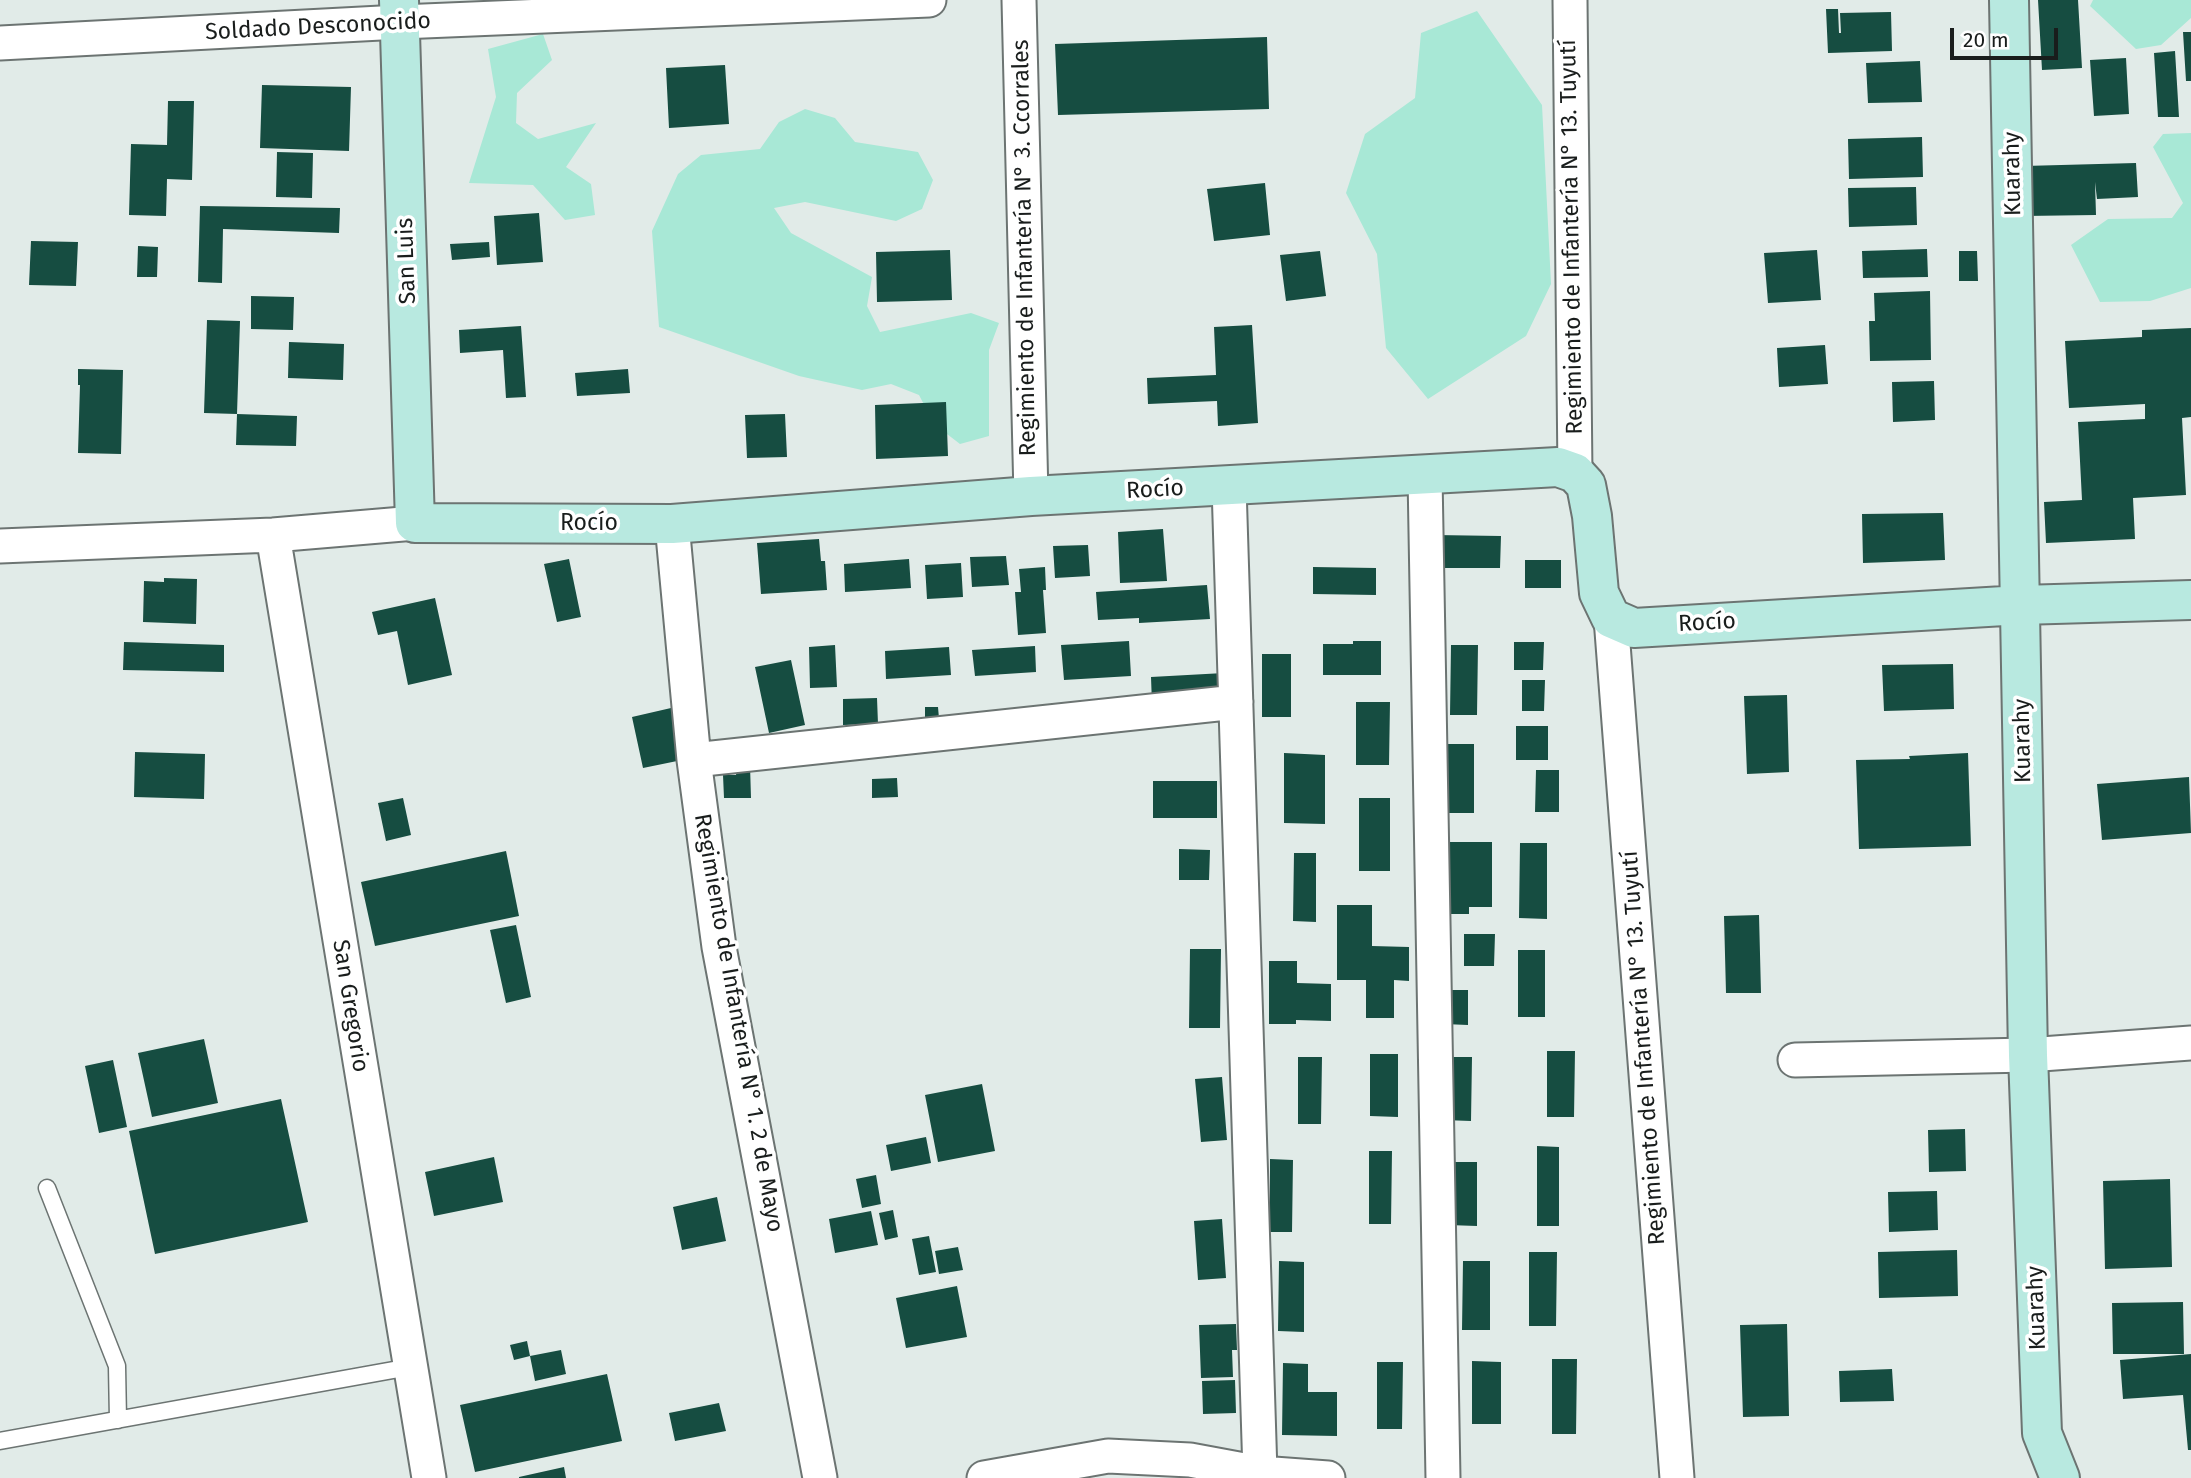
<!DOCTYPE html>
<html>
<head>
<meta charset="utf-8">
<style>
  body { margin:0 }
  #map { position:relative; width:2191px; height:1478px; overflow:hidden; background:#e1ebe8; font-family:"Fira Sans",sans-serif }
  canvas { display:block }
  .scale { position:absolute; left:1950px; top:28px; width:108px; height:32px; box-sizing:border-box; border:4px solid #191d1c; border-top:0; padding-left:9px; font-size:21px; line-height:24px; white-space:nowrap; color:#191d1c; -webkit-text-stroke:5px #fff; paint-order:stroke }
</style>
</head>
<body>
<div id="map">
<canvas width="2191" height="1478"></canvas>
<div class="scale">20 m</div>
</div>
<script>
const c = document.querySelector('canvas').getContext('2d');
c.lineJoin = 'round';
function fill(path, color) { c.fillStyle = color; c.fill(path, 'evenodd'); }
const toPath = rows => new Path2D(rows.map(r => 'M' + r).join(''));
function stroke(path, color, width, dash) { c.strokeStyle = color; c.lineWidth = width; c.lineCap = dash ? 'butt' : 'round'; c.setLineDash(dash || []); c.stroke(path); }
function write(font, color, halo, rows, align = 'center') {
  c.font = font + ' "Fira Sans",sans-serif'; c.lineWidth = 7; c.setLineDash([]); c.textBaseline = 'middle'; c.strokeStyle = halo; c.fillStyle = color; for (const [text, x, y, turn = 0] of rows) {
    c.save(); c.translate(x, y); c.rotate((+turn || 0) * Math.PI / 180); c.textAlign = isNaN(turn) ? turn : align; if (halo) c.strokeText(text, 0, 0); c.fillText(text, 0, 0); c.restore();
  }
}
fill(toPath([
  [2093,0,2191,0,2191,18,2161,45,2136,49,2090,6],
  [1477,11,1542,105,1551,284,1526,336,1428,399,1386,348,1377,254,1346,193,1365,134,1415,98,1421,33],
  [543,34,552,60,517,93,516,123,538,139,596,123,566,167,591,184,595,215,565,220,533,185,469,183,496,97,488,49],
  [805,109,835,118,855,142,918,152,933,180,922,209,896,221,805,202,774,208,791,233,872,277,867,306,880,332,971,313,999,323,989,350,989,436,960,444,934,424,919,395,891,384,862,390,799,376,659,327,652,231,678,174,701,155,760,149,779,122],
  [2191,133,2191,288,2150,301,2100,302,2071,245,2108,219,2172,218,2183,203,2153,147,2163,134]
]), '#a8e8d6');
fill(toPath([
  [2038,0,2078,0,2082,68,2042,70],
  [1826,9,1838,9,1839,33,1841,33,1840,13,1891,12,1892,51,1828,53],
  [2183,32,2191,32,2191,81,2186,81],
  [1267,37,1269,109,1058,115,1055,44],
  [2175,51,2179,117,2158,117,2154,53],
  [2126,58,2129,114,2094,116,2090,60],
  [1920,61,1922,102,1868,103,1866,63],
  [725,65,729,124,669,128,666,68],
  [262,85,351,87,349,151,260,148],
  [168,101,194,101,192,180,167,179,166,216,129,215,131,144,167,145],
  [1922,137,1923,177,1849,179,1848,139],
  [277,152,313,153,312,198,276,197],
  [2136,163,2138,197,2097,199,2095,182,2096,215,2024,216,2024,166],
  [1265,183,1270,235,1214,241,1207,189],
  [1916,187,1917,225,1849,227,1848,188],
  [200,206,340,208,339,233,223,229,222,283,198,282],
  [539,213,543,262,497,265,494,216],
  [31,241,78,242,76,286,29,285],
  [489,242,490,257,452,260,450,244],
  [138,246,158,247,157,277,137,277],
  [1927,249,1928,277,1863,278,1862,251],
  [950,250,952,300,877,302,876,252],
  [1817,250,1821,300,1768,303,1764,253],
  [1320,251,1326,296,1286,301,1280,255],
  [1959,251,1977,251,1978,281,1959,281],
  [1930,291,1931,360,1870,361,1869,321,1875,321,1874,293],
  [251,296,294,297,293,330,251,329],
  [207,320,240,321,237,414,297,416,296,446,236,445,237,414,204,413],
  [1252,325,1258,423,1218,426,1217,401,1148,404,1147,378,1216,375,1214,327],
  [521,326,526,397,506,398,503,350,460,353,459,330],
  [2191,328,2191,417,2182,418,2186,495,2133,498,2135,539,2046,543,2044,502,2082,500,2078,422,2145,419,2145,404,2069,408,2065,341,2142,337,2142,330],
  [289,342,344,344,343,380,288,378],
  [1825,345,1828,384,1779,387,1777,348],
  [78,369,123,370,121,454,78,453,80,385,78,385],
  [628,369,630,393,577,396,575,373],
  [1934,381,1935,420,1893,422,1892,382],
  [946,402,948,456,876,459,875,405],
  [785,414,787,457,747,458,745,415],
  [1943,513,1945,560,1863,563,1862,514],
  [1163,529,1167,581,1120,583,1118,532],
  [1435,535,1501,536,1500,568,1434,568],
  [819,539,821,561,825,561,827,590,761,594,757,543],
  [1088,545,1090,576,1055,578,1053,546],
  [1006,556,1009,585,972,587,970,557],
  [569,559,581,617,557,622,544,564],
  [909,559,911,588,845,592,844,564],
  [1525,560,1561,560,1561,588,1525,588],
  [961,563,963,597,927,599,925,565],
  [1045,567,1046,590,1043,590,1046,633,1018,635,1015,592,1021,592,1019,569],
  [1313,567,1376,568,1376,595,1313,594],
  [164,578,197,579,196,624,143,622,144,581,164,582],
  [1207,585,1210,619,1139,623,1139,618,1098,620,1096,592],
  [435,598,452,675,408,685,397,631,378,635,372,612],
  [1129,641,1131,676,1064,680,1061,645],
  [1353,641,1381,641,1381,675,1323,675,1323,644,1353,644],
  [124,642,224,645,224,672,123,670],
  [1514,642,1544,642,1543,670,1514,670],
  [835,645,837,687,810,688,809,647],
  [1451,645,1478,645,1477,715,1450,715],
  [1035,646,1036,672,975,676,972,650],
  [949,647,951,675,886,679,885,651],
  [1262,654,1291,654,1291,717,1262,717],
  [791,660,805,725,769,733,755,667],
  [1953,664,1954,709,1884,711,1882,665],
  [1224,673,1225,700,1152,704,1151,677],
  [1522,680,1545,680,1544,711,1522,711],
  [1787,695,1789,772,1747,774,1744,696],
  [877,698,878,724,843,725,843,699],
  [1356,702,1390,702,1389,765,1356,765],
  [925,707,938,707,940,730,925,731],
  [671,708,682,760,643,768,632,717],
  [1516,726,1548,726,1548,760,1516,760],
  [1446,744,1474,744,1474,813,1446,813],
  [135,752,205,754,204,799,134,797],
  [1284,753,1325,755,1325,824,1284,823],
  [1968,753,1971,846,1859,849,1856,760,1910,759,1909,756],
  [750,765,751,798,724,798,723,775,736,775,737,766],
  [1536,770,1559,770,1559,812,1535,812],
  [2189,777,2191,833,2102,840,2097,784],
  [897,778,898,797,872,798,872,779],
  [1153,781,1217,781,1217,818,1153,818],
  [403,798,411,835,386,841,378,803],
  [1359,798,1390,798,1390,871,1359,871],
  [1447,842,1492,842,1492,907,1469,907,1469,914,1447,914],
  [1520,843,1547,843,1547,919,1519,918],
  [1179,849,1210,850,1209,880,1179,880],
  [506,851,519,916,375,946,361,882],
  [1294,853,1316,853,1316,922,1293,921],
  [1337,905,1372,905,1372,946,1409,947,1409,981,1394,980,1394,1018,1366,1018,1366,980,1337,980],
  [1759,915,1761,993,1726,993,1724,916],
  [516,925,531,997,506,1003,490,930],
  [1464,934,1495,934,1494,966,1464,966],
  [1190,949,1221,949,1220,1028,1189,1028],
  [1518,950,1545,950,1545,1017,1518,1017],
  [1269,961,1297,961,1297,983,1331,984,1331,1021,1296,1020,1296,1024,1269,1024],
  [1445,990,1468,990,1468,1025,1444,1024],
  [204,1039,218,1103,152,1117,138,1053],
  [1547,1051,1575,1051,1574,1117,1547,1117],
  [1370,1054,1398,1054,1398,1117,1370,1116],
  [1298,1057,1322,1057,1321,1124,1298,1124],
  [1443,1057,1472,1057,1471,1121,1443,1120],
  [113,1060,127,1127,99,1133,85,1066],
  [1222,1077,1227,1140,1201,1142,1195,1079],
  [982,1084,995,1151,938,1162,925,1095],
  [281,1099,308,1222,155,1254,129,1131],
  [1965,1129,1966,1171,1929,1172,1928,1130],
  [926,1137,931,1163,891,1171,886,1145],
  [1537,1146,1559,1147,1559,1226,1537,1226],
  [1369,1151,1392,1151,1391,1224,1369,1224],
  [494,1157,503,1202,434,1216,425,1172],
  [1270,1159,1293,1160,1292,1232,1270,1232],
  [1449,1162,1477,1162,1477,1226,1448,1225],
  [876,1175,881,1204,862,1208,856,1179],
  [2170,1179,2172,1267,2105,1269,2103,1181],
  [1937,1191,1938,1230,1889,1232,1888,1192],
  [717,1197,726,1241,682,1250,673,1207],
  [893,1210,898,1237,885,1240,879,1213],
  [871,1211,878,1245,835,1253,829,1219],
  [1222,1219,1226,1278,1198,1280,1194,1221],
  [929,1236,936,1272,919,1275,912,1239],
  [958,1247,963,1270,939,1274,935,1251],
  [1957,1250,1958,1296,1879,1298,1878,1252],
  [1529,1252,1557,1252,1556,1326,1529,1326],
  [1279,1261,1304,1262,1304,1332,1278,1331],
  [1463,1261,1490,1261,1490,1330,1462,1330],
  [957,1286,967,1337,906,1348,896,1298],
  [2183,1302,2184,1354,2113,1354,2112,1303],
  [1236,1324,1237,1350,1232,1350,1233,1377,1201,1378,1199,1325],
  [1787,1324,1789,1416,1743,1417,1740,1325],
  [527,1341,530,1356,514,1360,510,1345],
  [561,1350,566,1374,535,1381,530,1356],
  [2191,1354,2191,1450,2188,1450,2183,1395,2123,1399,2120,1360],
  [1552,1359,1577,1359,1576,1434,1552,1434],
  [1472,1361,1501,1362,1501,1424,1472,1424],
  [1377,1362,1403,1362,1402,1429,1377,1429],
  [1283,1363,1308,1364,1308,1392,1337,1392,1337,1436,1282,1435],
  [1892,1369,1894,1401,1840,1402,1839,1371],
  [607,1374,622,1441,475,1472,460,1405],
  [1235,1380,1236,1413,1203,1414,1202,1381],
  [719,1403,726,1431,675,1441,669,1413],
  [564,1467,566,1478,519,1478,519,1477]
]), '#164d41');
const lane = toPath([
  [47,1188,117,1366,118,1420],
  [0,1441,410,1367]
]);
const street = toPath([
  [1019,0,1031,496],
  [1570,0,1575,473],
  [0,43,400,22,929,0],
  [1425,476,1443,1478],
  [1229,486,1260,1473],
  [672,524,694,760,719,947,820,1478],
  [273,535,429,1478],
  [0,546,273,535,415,523],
  [1611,618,1677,1478],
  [694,760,1236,702],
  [1795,1060,2028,1055,2191,1043],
  [984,1478,1108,1456,1190,1460,1260,1473,1328,1478]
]);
const secondary = toPath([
  [399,0,415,523,672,524,1031,496,1558,467,1575,473,1586,485,1592,516,1599,593,1611,618,1634,628,2021,605,2191,600],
  [2009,0,2028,1055,2042,1433,2060,1478]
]);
stroke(lane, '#6c7472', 19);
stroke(street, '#6c7472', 37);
stroke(secondary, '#6c7472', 42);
stroke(lane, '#fff', 16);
stroke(street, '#fff', 33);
stroke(secondary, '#b8e9e0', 38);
write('23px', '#191d1c', '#fff', [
  ["Soldado Desconocido",318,27,-3],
  ["Kuarahy",2013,174,-91],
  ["Regimiento de Infantería N° 13. Tuyutí",1572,237,-91],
  ["Regimiento de Infantería N° 3. Ccorrales",1025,248,-91],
  ["San Luis",407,261,-92],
  ["Rocío",1155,490,-3],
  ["Rocío",589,524],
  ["Rocío",1707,623,-3],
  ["Kuarahy",2023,741,-91],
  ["San Gregorio",350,1006,81],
  ["Regimiento de Infantería N° 1. 2 de Mayo",738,1023,80],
  ["Regimiento de Infantería N° 13. Tuyutí",1644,1048,-94],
  ["Kuarahy",2037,1308,-92]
]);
</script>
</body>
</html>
